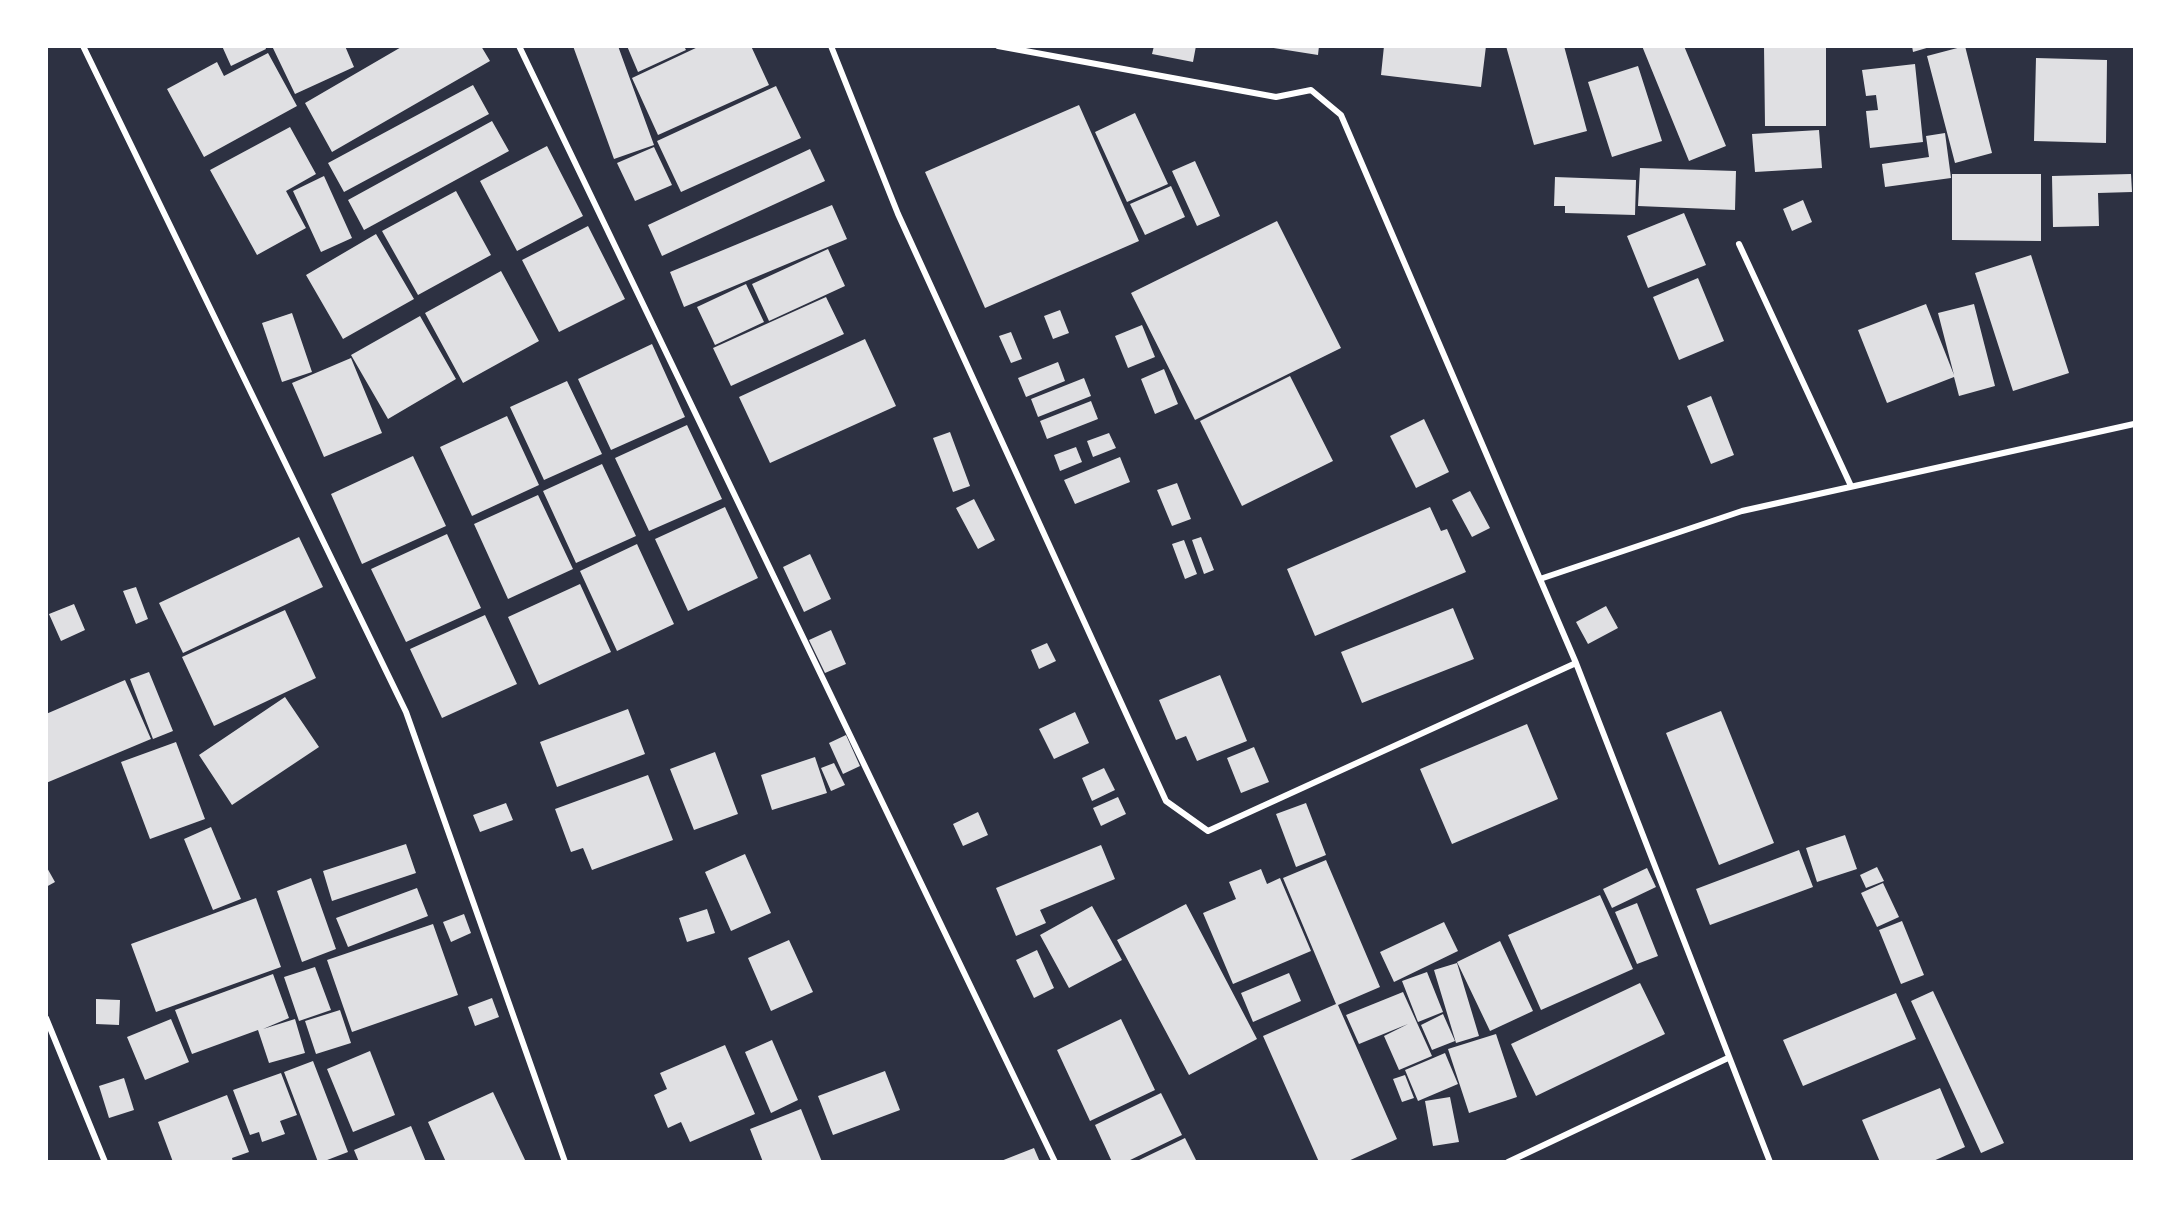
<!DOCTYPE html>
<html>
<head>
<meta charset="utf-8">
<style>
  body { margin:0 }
  #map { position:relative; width:2181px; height:1208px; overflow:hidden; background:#2d3142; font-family:Signika,sans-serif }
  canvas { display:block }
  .frame { position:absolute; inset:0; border:48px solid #fff; pointer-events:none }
</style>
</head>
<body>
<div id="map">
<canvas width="2181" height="1208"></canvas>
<div class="frame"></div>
</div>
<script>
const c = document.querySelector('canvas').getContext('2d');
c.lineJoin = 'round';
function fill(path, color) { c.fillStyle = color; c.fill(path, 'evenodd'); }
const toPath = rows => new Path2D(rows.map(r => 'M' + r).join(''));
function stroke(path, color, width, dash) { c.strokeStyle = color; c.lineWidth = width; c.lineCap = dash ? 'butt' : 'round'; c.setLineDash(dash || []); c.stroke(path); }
fill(toPath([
  [222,46,265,46,266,49,231,66],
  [272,46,345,46,354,67,295,94],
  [403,46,481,46,490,61,332,152,305,103],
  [573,46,618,46,654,145,614,159],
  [627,46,684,46,686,50,638,72],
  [700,46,751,46,769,85,658,135,632,78],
  [1154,46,1196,46,1193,62,1152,54],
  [1261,46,1319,46,1318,55],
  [1384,46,1486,46,1481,87,1381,75],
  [1506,46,1564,46,1587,131,1534,145],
  [1642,46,1684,46,1726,146,1689,161],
  [1764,46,1826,46,1826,126,1765,126],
  [1912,46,1930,46,1930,47,1913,52],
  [1965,46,1992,153,1955,163,1927,56],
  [268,53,297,106,204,157,167,89,217,62,224,76],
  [2036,58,2107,60,2106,143,2034,141],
  [1915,64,1923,142,1870,148,1866,111,1878,110,1876,95,1866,96,1862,70],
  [1638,66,1662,141,1612,157,1588,82],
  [473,85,489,114,344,192,328,163],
  [776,86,801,138,681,192,657,141],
  [1079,105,1139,241,985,308,925,172],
  [1135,113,1168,184,1127,202,1095,132],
  [492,121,509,151,364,230,348,200],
  [290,127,316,174,286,191,306,228,257,255,210,170],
  [1819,130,1822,168,1755,172,1752,134],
  [1945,133,1951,178,1885,187,1882,164,1929,157,1926,136],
  [547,146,583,216,517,251,480,181],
  [654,147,672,185,635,201,617,163],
  [810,149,825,181,662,256,648,225],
  [1195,161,1220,216,1197,226,1172,171],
  [1640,168,1736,171,1735,210,1638,206],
  [1952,174,2041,174,2041,241,1952,240],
  [2131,174,2132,192,2098,193,2099,226,2053,227,2052,176],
  [324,176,352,238,321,252,293,191],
  [1555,177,1636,180,1635,215,1565,213,1565,206,1554,206],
  [1171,186,1185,217,1145,235,1130,204],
  [456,191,491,255,418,295,382,231],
  [1803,200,1812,222,1792,231,1783,209],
  [832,205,847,239,684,307,670,272],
  [1684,213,1706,265,1648,288,1627,236],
  [1277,221,1341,348,1195,420,1131,293],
  [588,226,625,299,559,332,522,260],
  [376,234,414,299,343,339,306,275],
  [828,249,845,286,769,321,752,284],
  [2031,255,2069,373,2013,391,1975,273],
  [501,271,539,341,463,383,425,313],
  [1698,278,1724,341,1679,360,1653,297],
  [746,284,764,322,715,345,697,307],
  [826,297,844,334,731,386,713,348],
  [1926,304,1954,375,1938,313,1974,304,1995,386,1959,396,1954,377,1887,403,1858,330],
  [1060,310,1069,333,1053,339,1044,316],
  [292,313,312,372,282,382,262,323],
  [420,316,456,379,388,419,351,355],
  [1142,325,1155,357,1128,368,1115,336],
  [1011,332,1022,359,1011,363,999,336],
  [865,339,896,406,770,463,739,397],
  [652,344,685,417,611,450,578,379],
  [351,358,382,433,324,457,292,383],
  [1058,362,1065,381,1026,397,1018,378],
  [1164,369,1178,404,1155,414,1141,379],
  [1290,376,1333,461,1242,506,1200,421],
  [1084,378,1091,396,1038,417,1031,399],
  [567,381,602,454,544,480,510,407],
  [1711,396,1734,455,1711,464,1687,406],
  [1091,401,1098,419,1047,439,1040,421],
  [507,416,539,485,472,516,440,447],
  [1424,419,1449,472,1416,488,1390,436],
  [687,425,722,499,649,531,615,458],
  [950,432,970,486,953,492,933,438],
  [1109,433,1116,448,1093,457,1087,441],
  [1076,447,1082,462,1060,471,1054,455],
  [413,456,446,526,362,564,331,494],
  [1120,457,1130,482,1075,504,1064,480],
  [602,464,636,536,576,563,543,491],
  [1177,483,1191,519,1172,526,1157,490],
  [1470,491,1490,528,1472,537,1452,500],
  [538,495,573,569,508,599,474,524],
  [974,499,995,540,978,549,956,508],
  [725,507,758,578,688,611,655,539],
  [1430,507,1441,531,1447,529,1466,572,1315,636,1287,569],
  [447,534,481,608,406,642,371,569],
  [299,537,323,587,183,653,159,603],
  [1201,537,1214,570,1204,574,1192,540],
  [1184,540,1197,574,1185,579,1172,544],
  [637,544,674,624,617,651,580,571],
  [810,554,831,599,804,612,783,567],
  [580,584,611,652,539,685,508,617],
  [136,587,148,619,136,624,123,591],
  [74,604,85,630,61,641,49,614],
  [1606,606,1618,628,1588,644,1576,622],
  [1453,608,1474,659,1362,703,1341,652],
  [285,610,316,678,214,726,182,657],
  [485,615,517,684,442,718,410,649],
  [831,630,846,664,825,673,809,640],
  [1047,643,1056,661,1039,669,1031,650],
  [149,672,173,731,153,739,130,679],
  [1220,675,1247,741,1197,761,1186,736,1176,740,1159,700],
  [125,680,151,739,46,783,46,714],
  [285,697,319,747,232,805,199,755],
  [628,709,645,754,557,787,540,742],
  [1721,711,1774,843,1719,865,1666,733],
  [1075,712,1089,743,1054,759,1039,729],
  [1527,724,1558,799,1452,844,1420,769],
  [846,735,860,766,843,774,829,743],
  [176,742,205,819,150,839,121,762],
  [1254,747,1269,782,1241,793,1227,758],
  [715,752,738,814,694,830,670,769],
  [815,757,827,793,772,810,761,775],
  [834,763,845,785,831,791,821,768],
  [1104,768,1115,790,1092,801,1082,778],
  [648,775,673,840,592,870,583,848,571,852,555,809],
  [1118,797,1126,814,1101,826,1093,808],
  [506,803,513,820,480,832,473,815],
  [1306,803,1326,855,1296,867,1276,814],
  [978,812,988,835,963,846,953,824],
  [211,827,241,899,213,910,184,839],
  [1845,835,1857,869,1817,882,1806,848],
  [406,844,416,873,332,901,323,871],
  [1101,845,1115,879,1040,910,1046,923,1016,936,996,888],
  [1799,850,1813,887,1710,925,1696,889],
  [745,854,771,913,731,931,705,872],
  [1326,860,1380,987,1338,1005,1397,1139,1346,1162,1319,1162,1263,1036,1336,1004,1283,878],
  [46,866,55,882,46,887],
  [1877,867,1884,881,1866,888,1860,875],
  [1647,868,1656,887,1612,908,1603,889],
  [1261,869,1267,884,1280,878,1311,951,1233,984,1203,913,1236,899,1229,882],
  [311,878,336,949,302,962,277,891],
  [1883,883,1899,917,1877,927,1861,893],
  [417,888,428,916,348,947,336,918],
  [1600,895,1633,969,1541,1010,1508,935],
  [256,898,281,967,156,1012,131,944],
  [1637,903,1658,956,1637,964,1615,912],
  [1186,904,1257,1039,1189,1075,1117,940],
  [1092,906,1122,960,1069,988,1040,935],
  [707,909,715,933,687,942,679,918],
  [464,914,471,933,451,942,443,922],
  [1902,921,1924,975,1901,984,1879,930],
  [1444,922,1458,951,1394,982,1380,952],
  [433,924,458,995,352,1032,327,960],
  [789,940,813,992,771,1011,748,958],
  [1500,941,1533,1011,1490,1031,1457,962],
  [1037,950,1054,988,1034,998,1016,960],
  [1457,963,1479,1036,1456,1043,1434,970],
  [315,967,331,1010,299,1021,284,977],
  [1427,972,1443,1012,1418,1022,1402,981],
  [1289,973,1301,1001,1253,1022,1241,993],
  [273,974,289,1018,263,1029,295,1019,305,1053,269,1063,258,1030,192,1054,175,1010],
  [1640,983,1665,1034,1536,1096,1511,1044],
  [1933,991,2004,1143,1981,1153,1911,1001],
  [1403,992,1432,1056,1399,1070,1384,1036,1408,1024,1359,1044,1346,1015],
  [1896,993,1916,1039,1803,1086,1783,1040],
  [492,998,499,1017,475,1026,468,1007],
  [96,999,120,1000,119,1025,96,1024],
  [340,1010,351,1043,316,1054,305,1021],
  [1443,1014,1455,1041,1432,1050,1421,1025],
  [171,1019,189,1062,145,1080,127,1037],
  [1121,1019,1155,1090,1090,1121,1057,1050],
  [1496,1034,1517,1097,1469,1113,1448,1049],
  [772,1040,798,1100,771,1113,745,1052],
  [725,1045,755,1114,690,1142,681,1122,668,1128,654,1095,667,1089,660,1073],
  [370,1051,395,1115,353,1132,327,1069],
  [1445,1053,1458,1084,1418,1101,1405,1070],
  [313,1061,348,1152,322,1162,318,1162,284,1072],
  [885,1071,900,1110,833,1135,818,1096],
  [281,1073,297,1115,280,1121,285,1134,262,1142,259,1132,250,1135,233,1090],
  [1405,1075,1414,1098,1402,1102,1393,1079],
  [124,1078,134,1110,109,1118,99,1086],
  [1940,1088,1965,1147,1931,1162,1880,1162,1862,1120],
  [493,1092,526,1162,446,1162,428,1122],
  [1161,1093,1182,1135,1126,1162,1112,1162,1095,1125],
  [227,1095,249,1152,232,1158,233,1162,173,1162,158,1122],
  [1450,1097,1459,1142,1433,1146,1425,1101],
  [801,1109,822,1162,763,1162,750,1129],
  [411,1126,426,1162,359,1162,354,1150],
  [1185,1138,1197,1162,1135,1162],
  [1034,1148,1040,1162,1001,1162,1001,1161]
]), '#e0e0e3');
stroke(toPath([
  [83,46,406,712,565,1162],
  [519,46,1055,1162],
  [831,46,898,214,1166,801,1208,831,1576,663],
  [998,46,1276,97,1311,90,1341,115,1576,663,1770,1162],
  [1739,244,1851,486],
  [1540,579,1742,511,2134,424],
  [46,1018,105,1162],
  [1508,1162,1728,1058]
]), '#fff', 6);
</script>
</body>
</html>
